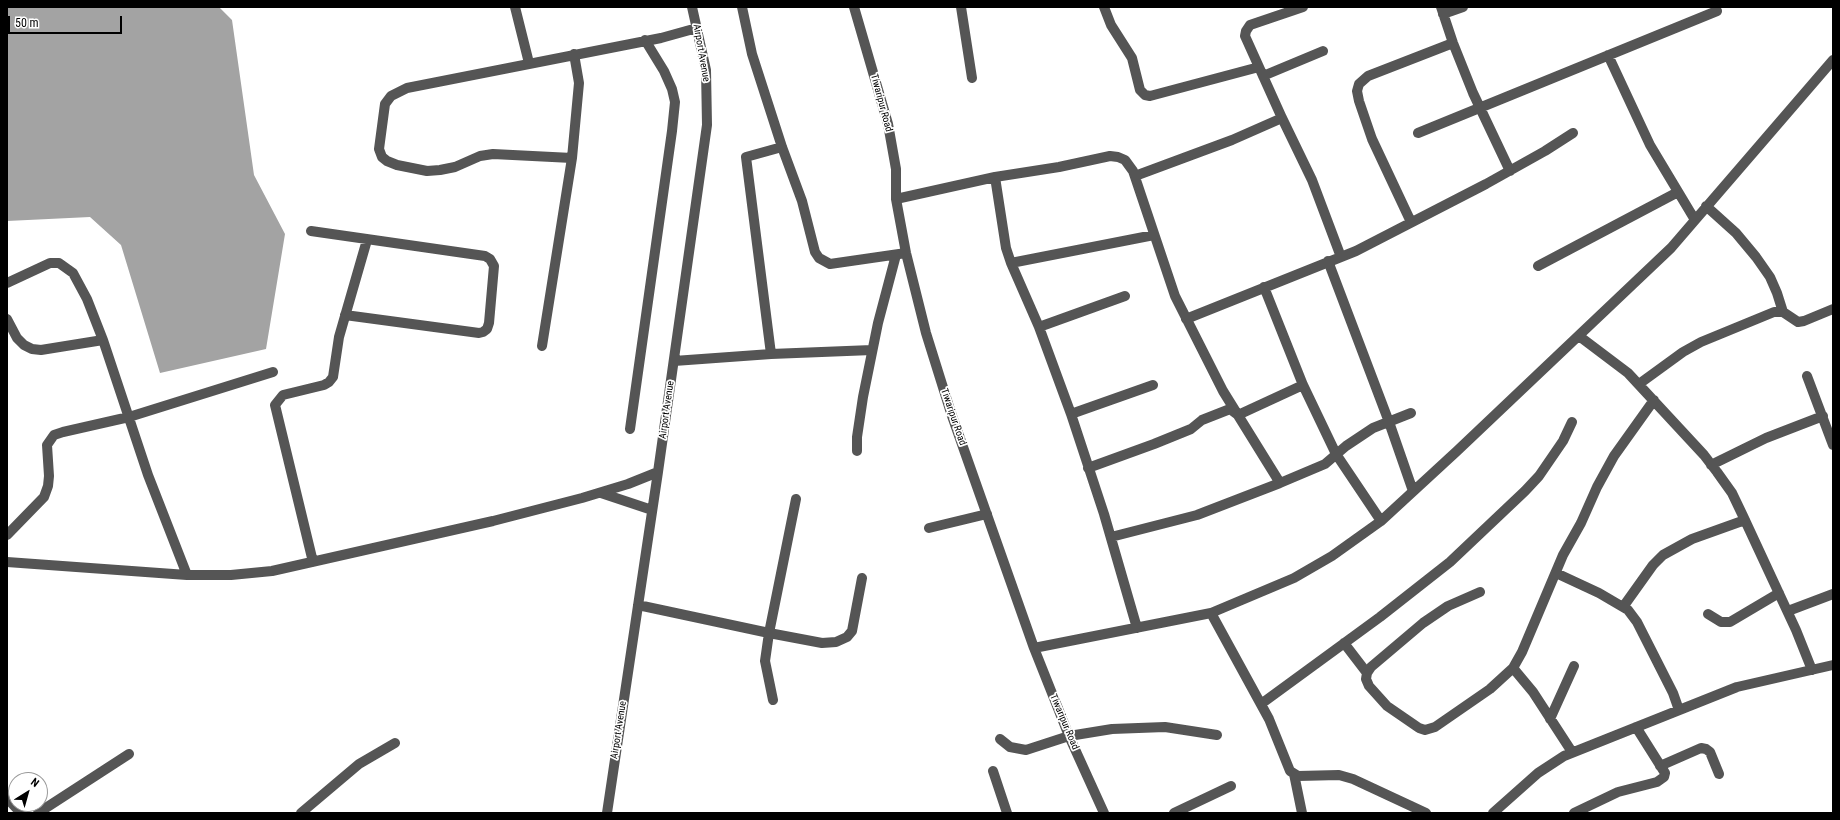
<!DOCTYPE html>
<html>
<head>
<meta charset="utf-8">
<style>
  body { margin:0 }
  #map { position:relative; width:1840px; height:820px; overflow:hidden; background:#fff; font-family:"Roboto Condensed",sans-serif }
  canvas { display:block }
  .frame { position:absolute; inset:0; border:8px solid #000; pointer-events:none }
  .north { position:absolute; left:8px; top:772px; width:40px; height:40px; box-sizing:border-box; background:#fff; border:1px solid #999; border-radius:50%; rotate:37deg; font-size:11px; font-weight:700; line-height:16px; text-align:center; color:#000 }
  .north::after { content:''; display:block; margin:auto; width:14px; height:18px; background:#000; clip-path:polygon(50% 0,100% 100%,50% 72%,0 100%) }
  .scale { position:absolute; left:8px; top:16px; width:114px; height:18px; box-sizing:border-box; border:2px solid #000; border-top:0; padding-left:5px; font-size:12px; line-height:14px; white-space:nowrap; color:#000; -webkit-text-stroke:3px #fff; paint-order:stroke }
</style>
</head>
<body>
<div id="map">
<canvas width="1840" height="820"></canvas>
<div class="frame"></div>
<div class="north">N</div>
<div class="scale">50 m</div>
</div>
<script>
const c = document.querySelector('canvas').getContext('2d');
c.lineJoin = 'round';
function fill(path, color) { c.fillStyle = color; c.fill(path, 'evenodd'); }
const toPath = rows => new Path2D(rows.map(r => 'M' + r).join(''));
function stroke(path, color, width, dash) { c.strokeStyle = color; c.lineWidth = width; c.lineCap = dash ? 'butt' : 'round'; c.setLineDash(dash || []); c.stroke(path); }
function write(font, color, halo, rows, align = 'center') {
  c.font = font + ' "Roboto Condensed",sans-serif'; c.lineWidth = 3.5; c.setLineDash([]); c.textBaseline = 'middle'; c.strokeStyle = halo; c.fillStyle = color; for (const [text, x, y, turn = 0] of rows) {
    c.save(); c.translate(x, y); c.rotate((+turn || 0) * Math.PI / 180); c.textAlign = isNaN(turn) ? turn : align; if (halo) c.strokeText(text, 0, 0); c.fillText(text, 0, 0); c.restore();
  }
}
fill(toPath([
  [7,7,219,7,232,20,254,175,285,234,266,349,160,373,121,245,90,217,7,221]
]), '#a3a3a3');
stroke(toPath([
  [515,7,529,63],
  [742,7,752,54,782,147,802,201,815,252,819,258,830,264,906,253],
  [854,7,888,124,896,169,896,199,906,253,926,333,951,413,1034,648,1069,736,1104,813],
  [961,7,972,78],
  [1104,7,1111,25,1132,58,1140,90,1145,95,1150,96,1259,67],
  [1303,7,1250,25,1246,31,1245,36,1282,118,1312,180,1341,257],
  [1441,7,1453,43,1473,93,1510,171],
  [1443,14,1463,7],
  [1608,55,1650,145,1695,220],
  [1263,76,1323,51],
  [1418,133,1717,11],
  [572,158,493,154,480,156,455,167,440,170,427,171,397,165,387,161,382,157,379,149,385,104,391,96,407,88,661,38,697,28],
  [1135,176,1232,140,1282,118],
  [995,177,1006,248,1011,263,1039,327,1071,414,1104,514,1137,628],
  [896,199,995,177,1059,167,1110,156,1118,157,1125,160,1133,171,1175,296,1223,391,1280,483],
  [1706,206,1736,233,1756,257,1770,277,1777,293,1783,312],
  [1411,222,1372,139,1359,101,1357,91,1359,84,1368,76,1453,43],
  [311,231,485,256,490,259,494,266,489,323,487,329,483,332,479,333,345,315],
  [1328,261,1389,422,1413,491],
  [1011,263,1154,235],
  [1538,266,1678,192],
  [7,283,50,263,59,263,73,273,87,299,103,340,148,475,187,575],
  [1264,287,1303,385,1336,454,1381,521],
  [7,319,17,338,24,345,32,349,41,350,103,340],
  [1186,319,1356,251,1486,184,1545,151,1573,133],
  [1039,327,1125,296],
  [1579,336,1628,373,1704,455,1717,472,1732,493,1743,516,1796,630,1812,670],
  [542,346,572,158,579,83,574,54],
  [771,354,746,157,782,147],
  [674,361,771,354,872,350],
  [1807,376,1833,445],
  [1639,384,1683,352,1701,342,1774,312,1783,312,1798,322,1804,321,1833,309],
  [1071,414,1153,385],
  [630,429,672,131,675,102,672,89,664,71,645,40],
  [857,451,857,437,863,397,878,323,896,255],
  [1711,465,1766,438,1823,416],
  [1088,468,1154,444,1191,429,1202,420,1230,409,1238,415,1303,385],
  [601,493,652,510],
  [929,528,987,514],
  [7,535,44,497,48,486,49,476,47,445,54,435,63,432,129,417,273,372],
  [1111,537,1197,515,1280,483,1325,464,1346,446,1373,428,1411,413],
  [7,562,187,575,231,575,272,571,493,521,582,498,628,484,658,472],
  [313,562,275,405,283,395,324,385,329,382,333,377,339,337,367,240],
  [1556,573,1599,593,1628,610,1637,622,1673,693,1679,710],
  [1480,592,1448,606,1423,623,1371,667,1367,673,1366,679,1369,686,1387,706,1419,728,1425,730,1435,727,1490,689,1513,668,1522,652,1563,555,1581,523,1597,487,1614,456,1654,400],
  [638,605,769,633,822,643,836,642,847,637,852,631,862,578],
  [1623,607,1653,565,1663,555,1692,539,1745,520],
  [1788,611,1833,594],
  [1211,613,1294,578,1332,556,1381,521,1457,451,1671,248,1833,60],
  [1708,614,1721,622,1730,622,1779,593],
  [1344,643,1367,673],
  [1034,648,1211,613,1269,719,1290,771,1298,776,1339,775,1353,779,1426,813],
  [1513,668,1533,692,1572,752],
  [773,700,765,661,769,633,796,499],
  [1261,704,1380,617,1450,562,1525,491,1539,476,1563,441,1572,422],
  [1550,719,1574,666],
  [1000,739,1010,747,1026,750,1069,736,1112,729,1165,727,1217,735],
  [1660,766,1701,748,1706,749,1710,752,1719,774],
  [993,771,1007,813],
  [1294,774,1302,813],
  [7,798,21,813],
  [38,813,129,754],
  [301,813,359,764,395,743],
  [607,813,658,472,707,125,706,70,692,7],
  [1174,813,1231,786],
  [1493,813,1538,773,1564,756,1737,687,1833,665],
  [1574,813,1618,792,1657,782,1664,777,1665,773,1636,727]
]), '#555', 10);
write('10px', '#000', '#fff', [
  ["Airport Avenue",701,53,80],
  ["Tiwaripur Road",881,103,75],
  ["Airport Avenue",667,410,-82],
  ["Tiwaripur Road",953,417,71],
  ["Tiwaripur Road",1064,722,67],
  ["Airport Avenue",619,730,-81]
]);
</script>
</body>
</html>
